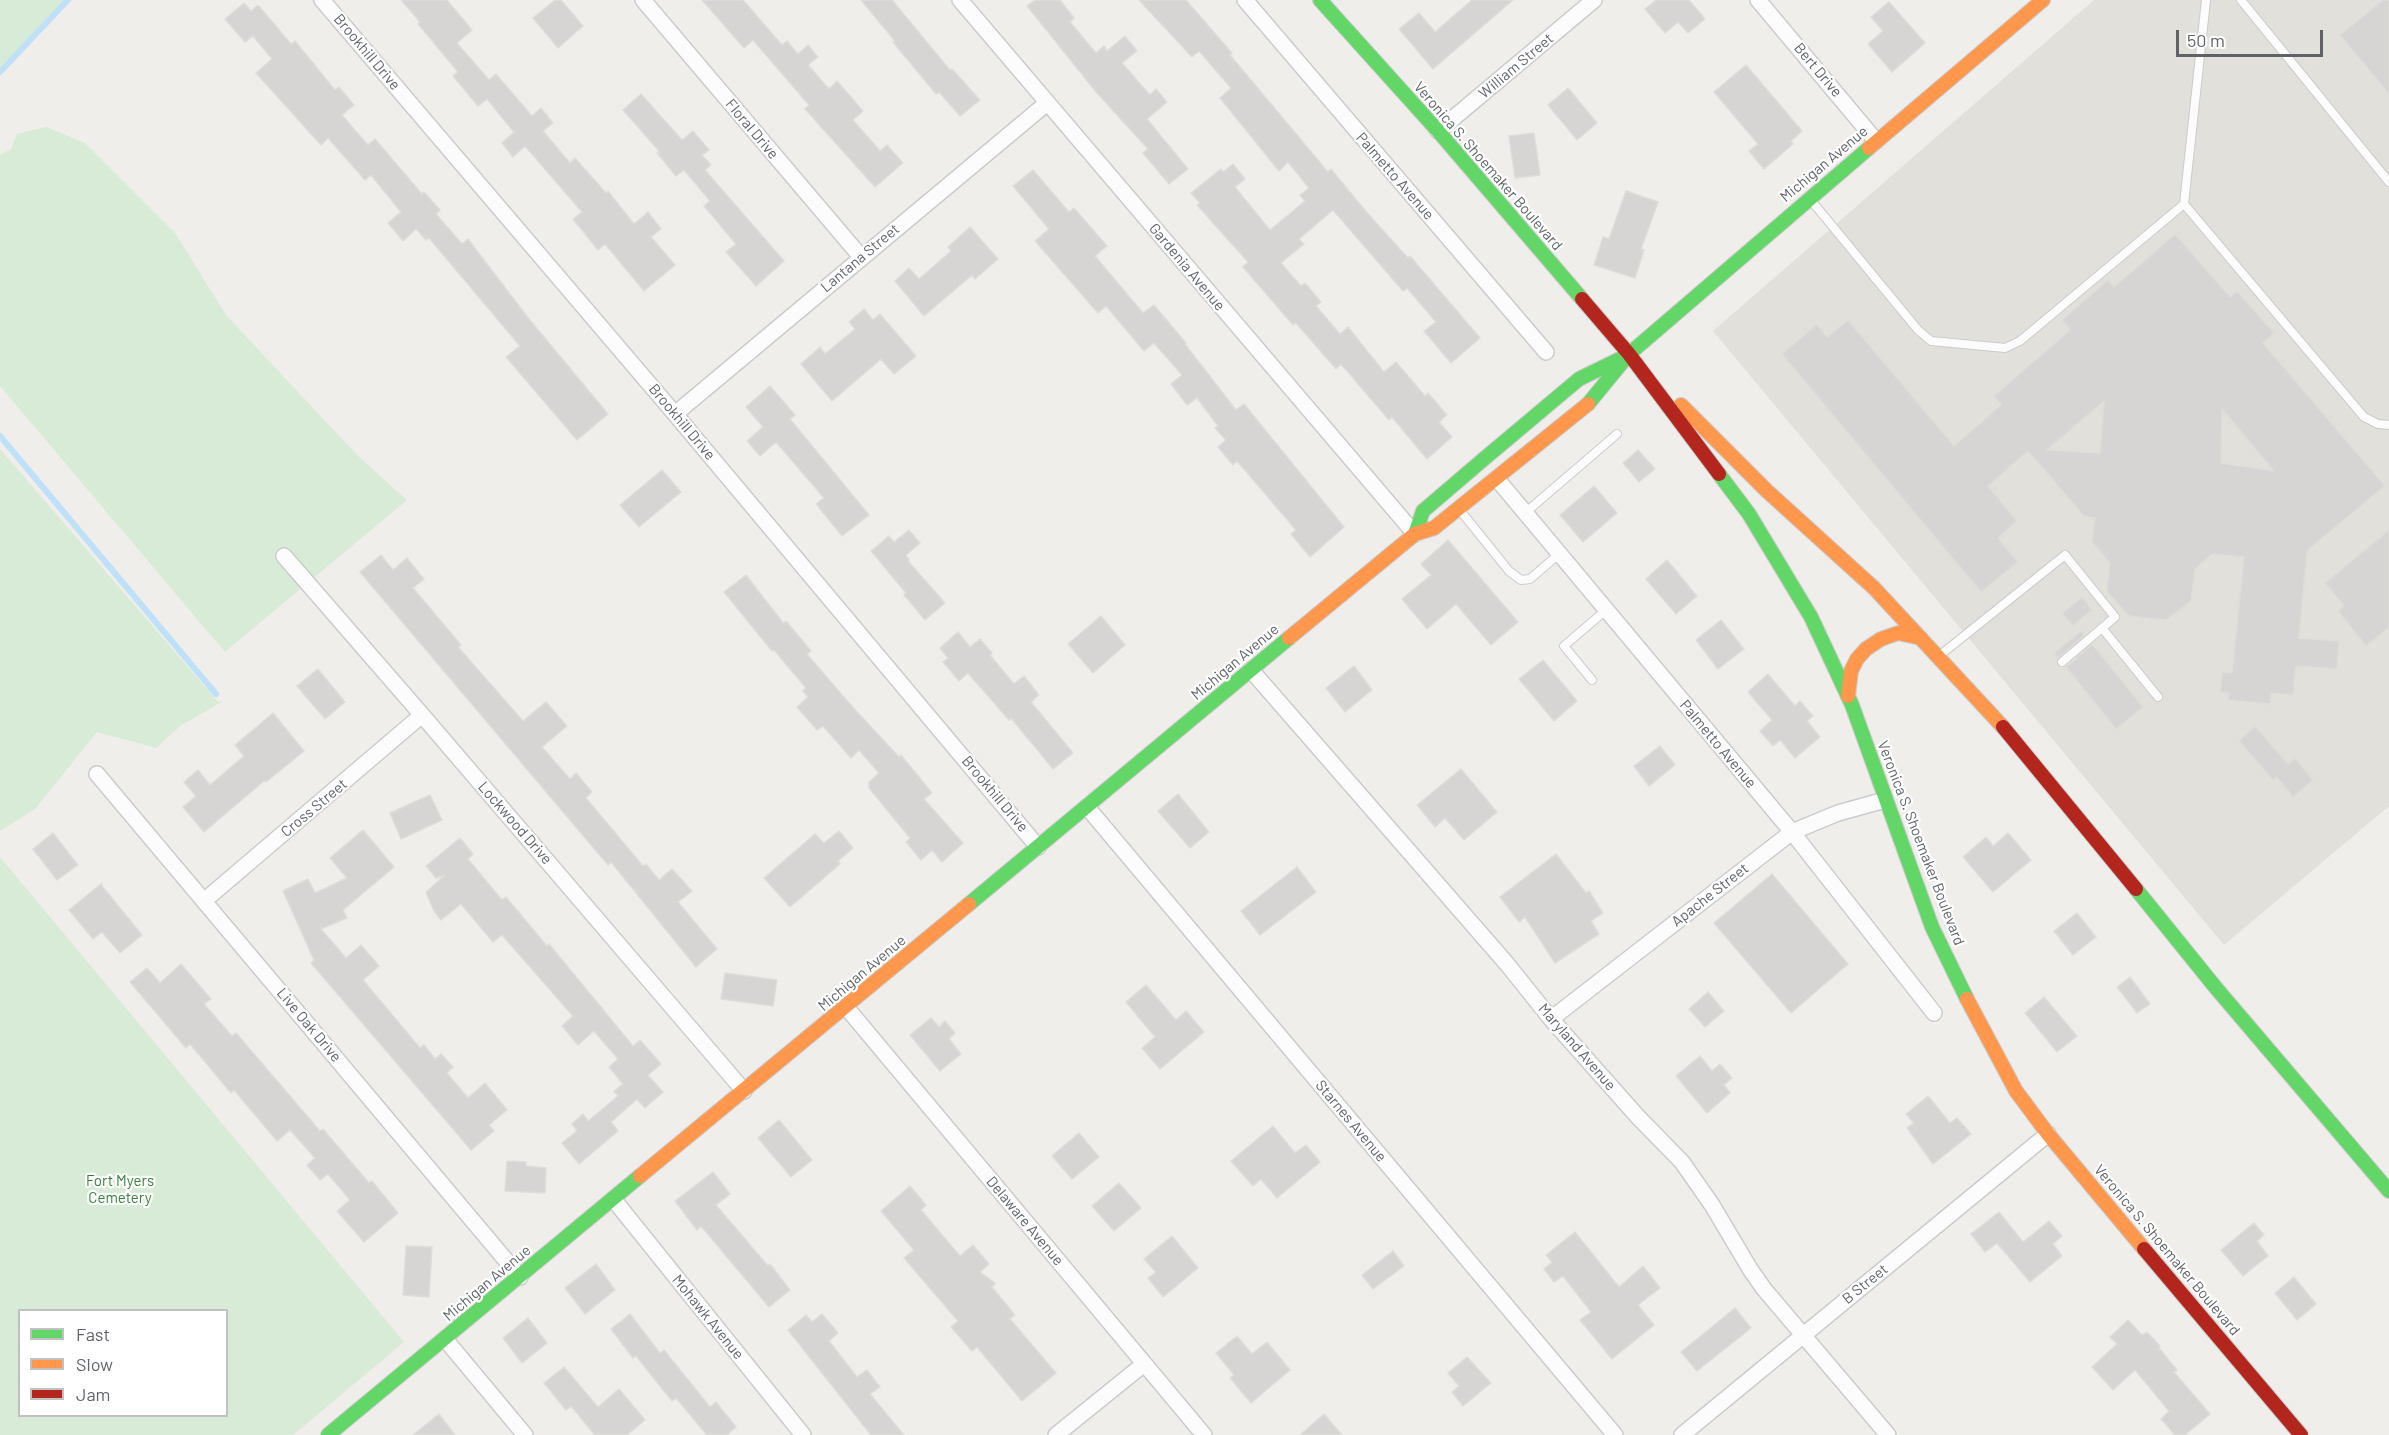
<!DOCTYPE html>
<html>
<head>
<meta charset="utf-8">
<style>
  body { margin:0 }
  #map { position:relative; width:2389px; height:1435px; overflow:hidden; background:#efeeea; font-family:Barlow,sans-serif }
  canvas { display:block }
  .legend { position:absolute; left:18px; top:1309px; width:210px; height:108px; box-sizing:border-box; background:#fff; border:2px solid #bfc1c3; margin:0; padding:8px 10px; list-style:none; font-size:18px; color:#5f6368 }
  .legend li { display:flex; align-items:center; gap:12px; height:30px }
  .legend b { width:30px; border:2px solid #bfc1c3 }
  .scale { position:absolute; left:2176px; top:30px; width:147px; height:27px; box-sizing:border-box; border:3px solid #5f6368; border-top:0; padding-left:8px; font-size:18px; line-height:21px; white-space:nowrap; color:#5f6368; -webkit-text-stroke:4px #fff; paint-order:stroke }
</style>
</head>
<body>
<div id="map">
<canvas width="2389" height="1435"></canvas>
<ul class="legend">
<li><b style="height:8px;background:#63d668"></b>Fast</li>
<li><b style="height:8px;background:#ff974d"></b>Slow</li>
<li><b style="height:8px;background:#b3261e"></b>Jam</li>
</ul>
<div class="scale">50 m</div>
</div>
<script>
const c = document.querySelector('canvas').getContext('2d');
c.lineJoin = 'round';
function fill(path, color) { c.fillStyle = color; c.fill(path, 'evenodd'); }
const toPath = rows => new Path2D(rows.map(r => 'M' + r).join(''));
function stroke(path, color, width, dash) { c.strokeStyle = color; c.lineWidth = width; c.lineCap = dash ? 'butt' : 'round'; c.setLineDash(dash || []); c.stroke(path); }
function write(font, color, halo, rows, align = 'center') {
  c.font = font + ' Barlow,sans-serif'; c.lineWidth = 4.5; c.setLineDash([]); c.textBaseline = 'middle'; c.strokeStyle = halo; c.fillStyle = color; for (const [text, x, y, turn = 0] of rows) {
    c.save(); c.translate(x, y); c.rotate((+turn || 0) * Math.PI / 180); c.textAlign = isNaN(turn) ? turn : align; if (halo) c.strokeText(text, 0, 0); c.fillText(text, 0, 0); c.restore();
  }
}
fill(toPath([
  [2094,0,2389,0,2389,806,2224,945,1713,331]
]), '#e2e0da');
fill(toPath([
  [0,0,68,0,0,72],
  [46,127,85,143,175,233,226,315,357,455,407,500,225,652,0,386,0,155,11,149,17,134],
  [0,449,218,702,223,701,180,726,156,748,97,732,35,809,0,831],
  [0,857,404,1342,293,1435,0,1435],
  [20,1310,226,1310,226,1416,20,1416]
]), '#d8ebd6');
stroke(toPath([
  [0,72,68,0],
  [0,436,216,694]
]), '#bfe0f9', 6);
const building = toPath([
  [401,0,447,0,472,30,457,43,489,80,496,74,532,116,541,108,553,123,543,131,570,163,575,158,606,193,608,191,634,224,648,212,661,229,651,237,675,265,644,291,605,244,598,250,573,219,582,212,525,146,513,157,502,143,514,132,487,99,478,106,453,76,458,72,418,24,420,22,401,0],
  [555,0,561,0,583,26,558,48,533,18,555,0],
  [702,0,743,0,782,45,787,41,798,54,808,45,818,57,808,65,829,89,837,81,863,111,853,120,880,151,887,145,903,163,875,187,805,109,809,105,753,40,744,48,702,0],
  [861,0,892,0,950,70,952,69,980,100,960,116,939,92,936,94,893,42,895,41,861,0],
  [1035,0,1060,0,1074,18,1070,22,1096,53,1104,46,1107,51,1125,36,1137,51,1122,63,1150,95,1156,89,1167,102,1147,119,1188,169,1169,184,1143,153,1148,149,1097,93,1027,6,1035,0],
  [1139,0,1186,0,1232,53,1230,55,1328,172,1331,169,1369,215,1408,258,1410,256,1480,338,1451,363,1424,331,1436,322,1407,288,1403,291,1333,210,1299,239,1304,244,1281,263,1301,286,1305,283,1321,302,1316,306,1340,334,1348,327,1384,372,1396,362,1425,396,1428,393,1447,415,1439,422,1452,437,1427,459,1392,417,1389,420,1341,364,1336,369,1296,323,1293,325,1243,267,1248,262,1197,205,1200,203,1191,193,1221,169,1223,172,1233,164,1245,179,1235,187,1270,230,1305,201,1300,195,1309,188,1288,162,1279,171,1220,98,1231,88,1199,51,1192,57,1139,0],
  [1472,0,1513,0,1433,69,1399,29,1419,13,1435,32,1472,0],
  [1656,0,1689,0,1705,19,1688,33,1678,22,1665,33,1645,9,1656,0],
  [2383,0,2389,0,2389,94,2340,35,2383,0],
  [1889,2,1925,43,1892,72,1868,44,1883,31,1871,17,1889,2],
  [244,3,251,11,258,5,291,44,295,41,335,90,339,87,354,105,342,115,368,145,375,139,422,194,424,192,440,210,436,214,462,244,468,239,529,319,608,414,577,440,506,357,520,346,429,238,426,240,416,229,403,241,388,223,401,212,371,175,365,180,328,138,321,145,256,73,272,59,253,36,245,42,225,19,244,3],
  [1746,65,1802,131,1791,141,1793,144,1764,169,1749,151,1758,144,1714,92,1746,65],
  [1568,88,1597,123,1577,140,1548,105,1568,88],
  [641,94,682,140,693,131,709,150,702,155,711,165,705,170,784,261,756,286,726,252,736,244,704,206,710,201,684,170,676,176,657,153,659,151,623,110,641,94],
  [1534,133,1540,175,1515,178,1509,136,1534,133],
  [1033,170,1069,212,1074,208,1107,246,1095,256,1143,313,1154,305,1186,343,1185,344,1236,410,1244,404,1344,527,1310,557,1291,534,1296,530,1237,461,1233,465,1218,447,1226,440,1215,428,1218,426,1197,398,1187,405,1171,384,1182,375,1154,343,1144,351,1106,306,1098,313,1035,241,1049,229,1013,186,1033,170],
  [1626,191,1658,202,1641,249,1644,250,1635,278,1594,265,1603,237,1609,239,1626,191],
  [970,227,998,259,975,279,972,275,924,316,895,281,909,268,919,279,951,251,948,247,970,227],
  [2175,234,2230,297,2237,291,2274,333,2263,343,2385,486,2310,548,2307,553,2299,638,2339,641,2337,669,2296,666,2293,695,2271,693,2270,704,2228,700,2229,693,2220,692,2222,672,2232,673,2244,557,2212,554,2195,569,2191,601,2166,620,2129,616,2107,591,2110,563,2092,542,2095,518,2084,516,2028,451,1988,486,2017,521,1998,538,2018,562,1981,592,1782,354,1817,324,1827,337,1848,320,1954,446,2001,405,1994,396,2070,330,2062,320,2108,280,2114,287,2175,234],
  [2104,401,2100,453,2047,450,2104,401],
  [2222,409,2274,471,2221,463,2222,409],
  [864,309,873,320,880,314,916,356,894,374,881,359,832,401,801,364,820,347,825,354,855,329,849,322,864,309],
  [770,386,795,415,790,419,869,515,842,536,816,504,824,498,776,442,760,456,747,441,763,427,746,407,770,386],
  [1638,450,1655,469,1639,482,1623,463,1638,450],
  [662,470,681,492,639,527,620,505,662,470],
  [1594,486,1617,513,1583,542,1560,515,1594,486],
  [909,530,920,543,906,555,909,560,908,561,945,603,925,620,904,595,906,593,871,551,889,536,894,542,909,530],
  [2389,530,2389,627,2366,646,2338,611,2344,606,2325,583,2389,530],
  [1448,540,1518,622,1491,645,1456,604,1427,629,1402,599,1431,575,1421,564,1448,540],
  [381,555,393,570,407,558,424,579,413,588,461,645,458,647,523,721,546,702,567,726,542,747,570,779,576,773,592,792,586,798,643,866,646,864,659,880,672,869,692,891,678,902,717,949,696,967,611,862,608,865,360,572,381,555],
  [1667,560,1697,596,1676,614,1646,579,1667,560],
  [746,575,784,624,786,621,811,651,807,654,849,703,899,757,901,755,932,793,924,799,963,843,942,862,932,850,921,860,906,842,910,838,869,788,869,782,879,773,859,750,851,758,823,726,817,730,797,707,808,697,803,691,806,688,774,650,772,651,724,592,746,575],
  [2082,597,2092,610,2073,626,2062,613,2082,597],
  [1101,616,1125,645,1093,673,1068,644,1101,616],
  [1721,620,1744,649,1718,669,1696,640,1721,620],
  [2081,631,2085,635,2058,658,2054,653,2081,631],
  [958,632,970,647,980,639,992,653,990,655,1014,684,1024,676,1039,695,1031,702,1073,753,1053,769,1011,718,1009,720,968,673,959,681,943,662,948,658,940,648,958,632],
  [2092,644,2143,707,2116,729,2066,667,2092,644],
  [1543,660,1577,701,1554,721,1519,679,1543,660],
  [1354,666,1372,690,1345,712,1326,688,1354,666],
  [318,669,345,702,325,719,297,686,318,669],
  [1768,674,1795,706,1800,701,1813,716,1807,721,1820,737,1795,758,1780,740,1773,746,1760,731,1772,720,1748,692,1768,674],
  [273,713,304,751,266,782,264,781,204,832,183,807,196,796,184,782,198,770,210,785,244,756,235,745,273,713],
  [2255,726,2288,764,2295,758,2313,780,2293,797,2277,777,2273,780,2239,741,2255,726],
  [1660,746,1675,765,1649,786,1634,766,1660,746],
  [1461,769,1497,812,1464,840,1445,818,1435,827,1417,805,1461,769],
  [1178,794,1209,832,1190,848,1158,811,1178,794],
  [430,795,442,820,401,839,390,813,430,795],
  [363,830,394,867,343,910,347,918,321,929,346,958,361,945,379,966,363,980,420,1048,424,1045,435,1059,441,1054,453,1067,447,1073,468,1098,485,1083,507,1110,489,1125,494,1131,471,1150,311,963,314,960,283,891,308,879,315,893,347,878,330,858,363,830],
  [839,831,853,848,838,861,840,864,790,907,764,878,815,834,824,843,839,831],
  [53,833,78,865,57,880,33,849,53,833],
  [2008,833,2031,860,1993,892,1963,857,1986,837,1993,846,2008,833],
  [460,838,473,854,468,859,502,900,506,897,547,946,549,944,633,1046,640,1040,661,1064,648,1075,663,1092,645,1108,637,1099,611,1122,618,1131,579,1164,562,1143,577,1131,572,1124,583,1114,588,1121,618,1096,614,1091,623,1084,609,1067,618,1059,594,1031,578,1045,562,1026,573,1016,502,935,493,942,461,904,441,920,434,911,426,892,445,875,436,878,426,866,460,838],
  [1556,854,1586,893,1589,891,1603,913,1591,921,1599,934,1555,963,1525,917,1519,922,1500,897,1556,854],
  [1297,867,1316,892,1260,935,1241,911,1297,867],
  [1772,874,1848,964,1791,1013,1714,923,1772,874],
  [102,883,102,886,142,935,120,953,102,932,93,939,69,910,102,883],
  [2077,913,2096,937,2073,955,2054,931,2077,913],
  [181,964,211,999,204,1004,232,1036,236,1033,320,1131,323,1129,369,1183,372,1181,398,1213,364,1242,337,1211,350,1200,328,1174,320,1180,307,1165,315,1158,290,1130,277,1141,234,1090,231,1093,190,1044,186,1048,130,982,147,968,160,983,181,964],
  [725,973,777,980,773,1006,721,999,725,973],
  [2130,977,2150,1004,2137,1013,2117,987,2130,977],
  [1146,985,1176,1020,1186,1011,1204,1032,1160,1069,1142,1048,1155,1037,1126,1002,1146,985],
  [1708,992,1724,1011,1705,1027,1689,1009,1708,992],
  [2044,997,2077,1036,2057,1052,2025,1013,2044,997],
  [931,1018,939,1027,945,1021,955,1033,949,1039,961,1054,940,1071,910,1035,931,1018],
  [1700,1056,1712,1071,1720,1064,1732,1078,1724,1085,1730,1093,1707,1113,1676,1076,1700,1056],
  [1928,1096,1950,1123,1957,1118,1971,1134,1933,1164,1907,1128,1914,1123,1906,1114,1928,1096],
  [779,1120,812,1160,791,1177,758,1138,779,1120],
  [1273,1126,1295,1153,1306,1145,1320,1162,1277,1198,1261,1179,1253,1186,1231,1161,1273,1126],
  [1079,1133,1099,1157,1072,1179,1052,1156,1079,1133],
  [507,1161,526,1162,526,1166,546,1168,545,1193,505,1191,507,1161],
  [713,1172,730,1194,716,1205,768,1266,770,1264,790,1290,769,1307,701,1226,697,1230,675,1201,713,1172],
  [1119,1183,1141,1208,1114,1231,1092,1206,1119,1183],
  [910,1186,926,1205,921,1210,960,1256,973,1245,989,1264,980,1272,995,1283,992,1287,1015,1315,1010,1319,1056,1373,1022,1401,977,1347,972,1351,951,1327,958,1321,904,1258,914,1250,881,1211,910,1186],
  [1999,1212,2023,1242,2049,1221,2062,1236,2053,1244,2062,1256,2030,1282,1997,1243,1985,1252,1971,1234,1999,1212],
  [2254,1223,2264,1235,2257,1241,2268,1256,2243,1276,2221,1250,2254,1223],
  [1575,1232,1619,1287,1643,1266,1660,1288,1638,1305,1654,1325,1612,1359,1580,1320,1591,1312,1563,1276,1554,1282,1544,1269,1552,1262,1546,1255,1575,1232],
  [1172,1236,1198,1268,1163,1297,1148,1278,1156,1272,1144,1259,1172,1236],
  [406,1246,432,1247,429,1297,403,1295,406,1246],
  [1393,1251,1404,1266,1373,1289,1362,1275,1393,1251],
  [596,1264,615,1290,585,1314,565,1288,596,1264],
  [2294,1277,2316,1304,2297,1320,2275,1293,2294,1277],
  [1735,1308,1751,1328,1697,1371,1681,1352,1735,1308],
  [630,1314,660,1353,664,1350,710,1407,716,1402,736,1427,727,1435,707,1435,676,1398,672,1401,636,1356,633,1358,611,1329,630,1314],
  [822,1314,838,1333,829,1341,857,1377,867,1370,880,1387,870,1394,904,1435,871,1435,788,1330,806,1315,812,1322,822,1314],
  [528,1318,547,1343,522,1363,503,1338,528,1318],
  [2128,1320,2142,1335,2147,1332,2160,1346,2159,1348,2177,1370,2174,1372,2210,1414,2185,1435,2175,1435,2161,1419,2169,1411,2135,1370,2113,1390,2092,1367,2117,1344,2110,1337,2128,1320],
  [1237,1336,1252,1354,1267,1342,1290,1370,1251,1403,1230,1378,1234,1375,1216,1353,1237,1336],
  [1467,1357,1491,1383,1463,1406,1452,1392,1459,1386,1448,1373,1467,1357],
  [564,1367,598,1407,619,1389,645,1420,627,1435,595,1435,571,1406,566,1410,544,1383,564,1367],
  [439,1414,455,1435,413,1435,439,1414],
  [1324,1414,1342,1435,1300,1435,1324,1414]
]);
fill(building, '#d6d5d3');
stroke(building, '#deddd9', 1.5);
const lane = toPath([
  [2241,0,2389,182],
  [1810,199,1918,330,1931,341,2005,348,2020,341,2184,204,2364,417,2378,424,2389,425],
  [2184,204,2206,0],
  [1459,509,1509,571,1521,580,1530,579,1559,554],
  [1525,513,1617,434],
  [2102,628,2158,697],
  [1939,656,2065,555,2115,617,2062,662],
  [1592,680,1564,646,1606,610]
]);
const street = toPath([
  [322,0,675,414,1038,847],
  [643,0,861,257],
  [960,0,1415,534],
  [1245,0,1546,352],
  [1758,0,1876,141],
  [1438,131,1594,0],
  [675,414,1047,103],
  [1497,479,1792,832,1934,1013],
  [284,556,422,715,744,1091],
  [1251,670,1507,964,1551,1019,1638,1117,1682,1162,1712,1205,1750,1269,1764,1289,1888,1435],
  [97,774,520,1277],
  [1087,807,1615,1435],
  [205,900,422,715],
  [846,1007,1204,1435],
  [1551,1019,1792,832,1838,813,1885,800],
  [614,1200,803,1435],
  [445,1339,525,1435],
  [1056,1435,1144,1364],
  [1682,1435,2048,1134]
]);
const fast = toPath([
  [1320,0,1438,131,1582,299],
  [1588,404,1629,354,1869,148],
  [1719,474,1749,514,1811,617,1852,705,1932,927,1967,999],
  [1415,534,1423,511,1485,458,1579,379,1624,357],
  [2136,889,2216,988,2389,1191],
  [969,904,1289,638],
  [328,1435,640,1176]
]);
const slow = toPath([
  [1869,148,2043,0],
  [1681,405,1767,491,1874,588,2003,727],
  [1289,638,1415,534,1434,528,1588,404],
  [1848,696,1851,671,1857,659,1866,649,1881,639,1898,633,1921,638],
  [1967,999,2016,1091,2048,1134,2144,1249],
  [640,1176,969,904]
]);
const jam = toPath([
  [1582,299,1629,354,1719,474],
  [2003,727,2136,889],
  [2144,1249,2301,1435]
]);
stroke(lane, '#cbcccc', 10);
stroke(street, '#cbcccc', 18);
stroke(fast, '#cacacb', 16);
stroke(slow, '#cacacb', 16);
stroke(jam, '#cacacb', 16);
stroke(lane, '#fdfcfc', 8);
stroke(street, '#fdfcfc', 15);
stroke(fast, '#63d668', 14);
stroke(slow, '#ff974d', 14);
stroke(jam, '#b3261e', 14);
write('15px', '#5f6368', '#fff', [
  ["Brookhill Drive",367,52,50],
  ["William Street",1516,66,-40],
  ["Bert Drive",1818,70,50],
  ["Floral Drive",752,129,50],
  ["Michigan Avenue",1824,164,-40],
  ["Veronica S. Shoemaker Boulevard",1488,166,49],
  ["Palmetto Avenue",1395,176,49],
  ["Lantana Street",860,258,-40],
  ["Gardenia Avenue",1187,267,50],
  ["Brookhill Drive",682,422,50],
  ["Michigan Avenue",1235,662,-40],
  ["Palmetto Avenue",1718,744,50],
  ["Brookhill Drive",995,794,50],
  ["Cross Street",314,808,-40],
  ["Lockwood Drive",515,823,49],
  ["Veronica S. Shoemaker Boulevard",1921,843,69],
  ["Apache Street",1710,895,-38],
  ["Michigan Avenue",862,973,-40],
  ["Live Oak Drive",309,1025,50],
  ["Maryland Avenue",1577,1047,49],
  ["Starnes Avenue",1351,1121,50],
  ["Delaware Avenue",1025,1221,50],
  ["Veronica S. Shoemaker Boulevard",2167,1250,50],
  ["Michigan Avenue",487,1283,-40],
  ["B Street",1865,1284,-39],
  ["Mohawk Avenue",708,1317,51]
]);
write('15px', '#348238', '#fff', [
  ["Fort Myers",120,1181],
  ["Cemetery",120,1198]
]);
</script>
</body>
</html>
